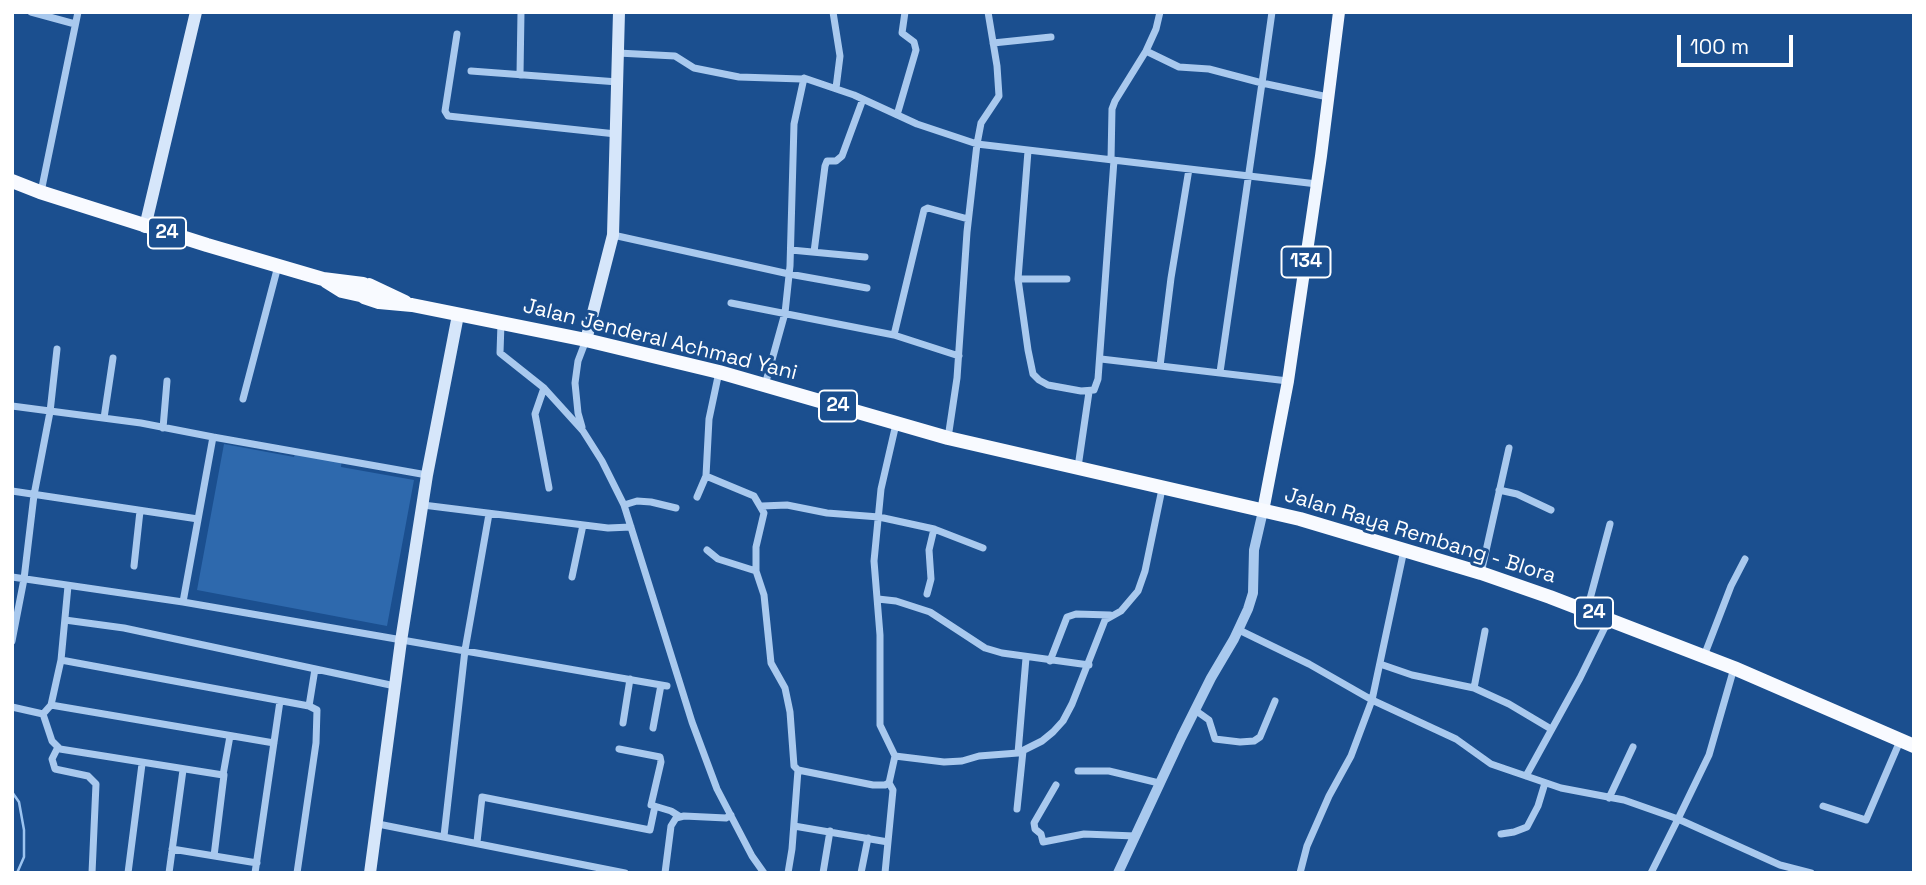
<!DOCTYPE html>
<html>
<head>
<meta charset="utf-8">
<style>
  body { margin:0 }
  #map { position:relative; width:1926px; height:885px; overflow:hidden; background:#1b4f8f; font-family:"Space Grotesk",sans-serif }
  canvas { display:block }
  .frame { position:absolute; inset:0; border:14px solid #fff; pointer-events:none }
  .scale { position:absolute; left:1677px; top:35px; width:116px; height:32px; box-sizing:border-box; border:4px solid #fff; border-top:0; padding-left:9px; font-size:21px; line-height:24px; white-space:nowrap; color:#fff; -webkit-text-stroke:5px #1b4f8f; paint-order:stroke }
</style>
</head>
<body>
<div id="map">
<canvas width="1926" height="885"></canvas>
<div class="frame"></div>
<div class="scale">100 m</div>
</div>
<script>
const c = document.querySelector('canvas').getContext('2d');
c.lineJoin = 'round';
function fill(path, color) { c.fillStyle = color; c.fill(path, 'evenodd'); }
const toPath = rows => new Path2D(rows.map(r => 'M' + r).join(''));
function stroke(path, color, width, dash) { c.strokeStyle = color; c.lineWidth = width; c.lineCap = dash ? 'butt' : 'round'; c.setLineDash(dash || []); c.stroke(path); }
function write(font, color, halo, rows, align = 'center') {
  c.font = font + ' "Space Grotesk",sans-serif'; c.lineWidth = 6; c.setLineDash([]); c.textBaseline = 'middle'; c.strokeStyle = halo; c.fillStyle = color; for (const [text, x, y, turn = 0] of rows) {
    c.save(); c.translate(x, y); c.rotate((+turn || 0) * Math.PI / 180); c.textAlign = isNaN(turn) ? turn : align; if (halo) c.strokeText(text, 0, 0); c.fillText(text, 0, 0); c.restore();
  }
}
fill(toPath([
  [224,444,294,457,296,449,342,458,341,467,414,480,387,626,197,590]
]), '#2e69ad');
stroke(toPath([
  [12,792,19,802,24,830,24,857,17,873]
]), '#9cc4f0', 2.5);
stroke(toPath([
  [31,12,75,24],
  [833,12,840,56,836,88],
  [1272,12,1262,83,1328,97],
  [457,34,445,111,448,116,616,134],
  [993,43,1051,37],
  [1146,51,1179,67,1209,69,1262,83,1220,372],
  [618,53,675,56,694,68,739,77,802,79],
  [471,71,618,82],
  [520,75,521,12],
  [897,115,916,50,914,42,902,33,905,12],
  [1028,151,1018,279,1028,350,1033,374,1039,380,1048,385,1081,391,1094,390,1098,379,1114,160],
  [1111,160,1112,109,1115,101,1146,51,1156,29,1160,12],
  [41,192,78,12],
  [613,235,789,274,867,288],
  [791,250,865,257],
  [814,252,825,166,827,161,836,161,842,156,863,99],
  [1018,279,1067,279],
  [731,303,894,335,959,356],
  [501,323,500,353,544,388,583,431,602,461,624,505,692,722,717,789,752,856,764,873],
  [894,335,924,210,928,208,968,219],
  [1101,359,1288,381],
  [1160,366,1171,278,1189,169],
  [719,372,709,419,706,476,754,496,764,513,756,547,756,571,764,595,771,663,785,688,790,712,794,766,798,770,873,785,885,785,889,783,895,756,880,725,880,635,874,561,881,489,896,424],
  [765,385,785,313,790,266,794,124,804,78,854,95,917,124,977,144,1317,184],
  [544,388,535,414,549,488],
  [243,399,278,266],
  [12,406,141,423,213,437],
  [104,418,113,358],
  [582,427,578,413,575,383,578,361,586,340],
  [163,428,167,381],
  [948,438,957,378,967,232,977,144,981,123,999,96,997,66,988,12],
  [1078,467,1089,392],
  [427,475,213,437,183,602,667,686],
  [1499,490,1517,494,1551,510],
  [12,491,198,519],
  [697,497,706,476],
  [423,505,608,528,631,527],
  [624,505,637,501,651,502,676,508],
  [762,506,787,505,827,513,879,517,934,529,983,548],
  [707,550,718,559,756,571],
  [134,566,140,511],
  [1481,573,1509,448],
  [12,577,183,602],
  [572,577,583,525],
  [68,586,61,660,51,705,43,714,52,741,60,749,223,775,230,736],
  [927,594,931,579,929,550,934,529],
  [878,599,896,601,930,612,985,648,1002,653,1089,665],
  [1587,610,1610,524],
  [65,620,124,628,395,686],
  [1239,630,1309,664,1372,700,1456,739,1491,764,1561,788,1624,800,1678,819,1709,755,1734,668],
  [12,641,24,579,34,495,50,412,57,349],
  [1704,656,1731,586,1745,559],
  [61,660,309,706,317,710,316,743,297,873],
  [1050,661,1067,617,1076,614,1110,615],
  [1380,664,1412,675,1474,688,1509,704,1551,729],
  [1474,688,1485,631],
  [51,705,274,743],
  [309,706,315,669],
  [12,707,43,714],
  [1195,710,1209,720,1215,739,1240,742,1254,741,1260,737,1275,701],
  [623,723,630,679],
  [653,728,661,685],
  [58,747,52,759,55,769,88,776,96,784,92,873],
  [619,749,660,757,661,762,651,805,671,811,679,816],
  [1018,753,1026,658],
  [895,756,944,762,962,761,979,756,1018,753,1042,741,1053,732,1063,721,1072,704,1105,620,1121,611,1138,591,1145,571,1162,489],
  [1078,771,1109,771,1159,783],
  [1526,776,1580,678,1609,619],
  [1056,785,1034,823,1035,829,1041,834,1043,842,1084,834,1135,836],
  [1609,798,1633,747],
  [1823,806,1866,820,1900,741],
  [1017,809,1023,751],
  [378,824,625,873],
  [794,826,888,842],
  [1501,834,1514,832,1527,827,1538,806,1545,783],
  [444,836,465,650,489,514],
  [477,842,482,797,650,830,654,811],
  [172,849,257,863],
  [214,856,224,775],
  [128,873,142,764],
  [169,873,183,770],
  [255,873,280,701],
  [665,873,671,826,676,818,684,816,726,818,731,815],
  [788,873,792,849,798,770],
  [823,873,830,831],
  [861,873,868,838],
  [885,873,893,790,889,783],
  [1300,873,1307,846,1329,796,1351,756,1372,700,1404,550],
  [1651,873,1678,819,1780,865,1811,873]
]), '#a9c9ee', 7);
stroke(toPath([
  [1118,873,1181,738,1211,678,1234,639,1248,609,1253,593,1254,550,1263,511]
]), '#a9c9ee', 10);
stroke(toPath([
  [145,227,196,12],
  [586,340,613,235,619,12],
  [370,873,401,641,427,475,458,315]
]), '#d6e6fa', 12);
stroke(toPath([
  [1263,511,1288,381,1321,156,1339,12]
]), '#f0f6ff', 12);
stroke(toPath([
  [12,181,40,192,207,245,323,279,363,284],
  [326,281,342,291,360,295],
  [369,285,405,302],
  [364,297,379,302,412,305,586,340,719,372,948,438,1300,519,1481,573,1550,597,1734,668,1914,746]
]), '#f8faff', 14);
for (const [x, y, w] of [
  [167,233,38],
  [1306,262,49],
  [838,406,38],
  [1594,613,38]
]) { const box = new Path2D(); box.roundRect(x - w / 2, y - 15.5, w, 31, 5); c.fillStyle = '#1b4f8f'; c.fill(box); stroke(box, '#fff', 2); }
write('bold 19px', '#fff', null, [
  ["24",167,233],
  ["134",1306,262],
  ["24",838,406],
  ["24",1594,613]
]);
write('21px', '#fff', '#1b4f8f', [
  ["Jalan Jenderal Achmad Yani",660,340,14],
  ["Jalan Raya Rembang - Blora",1420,536,17]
]);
</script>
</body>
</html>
